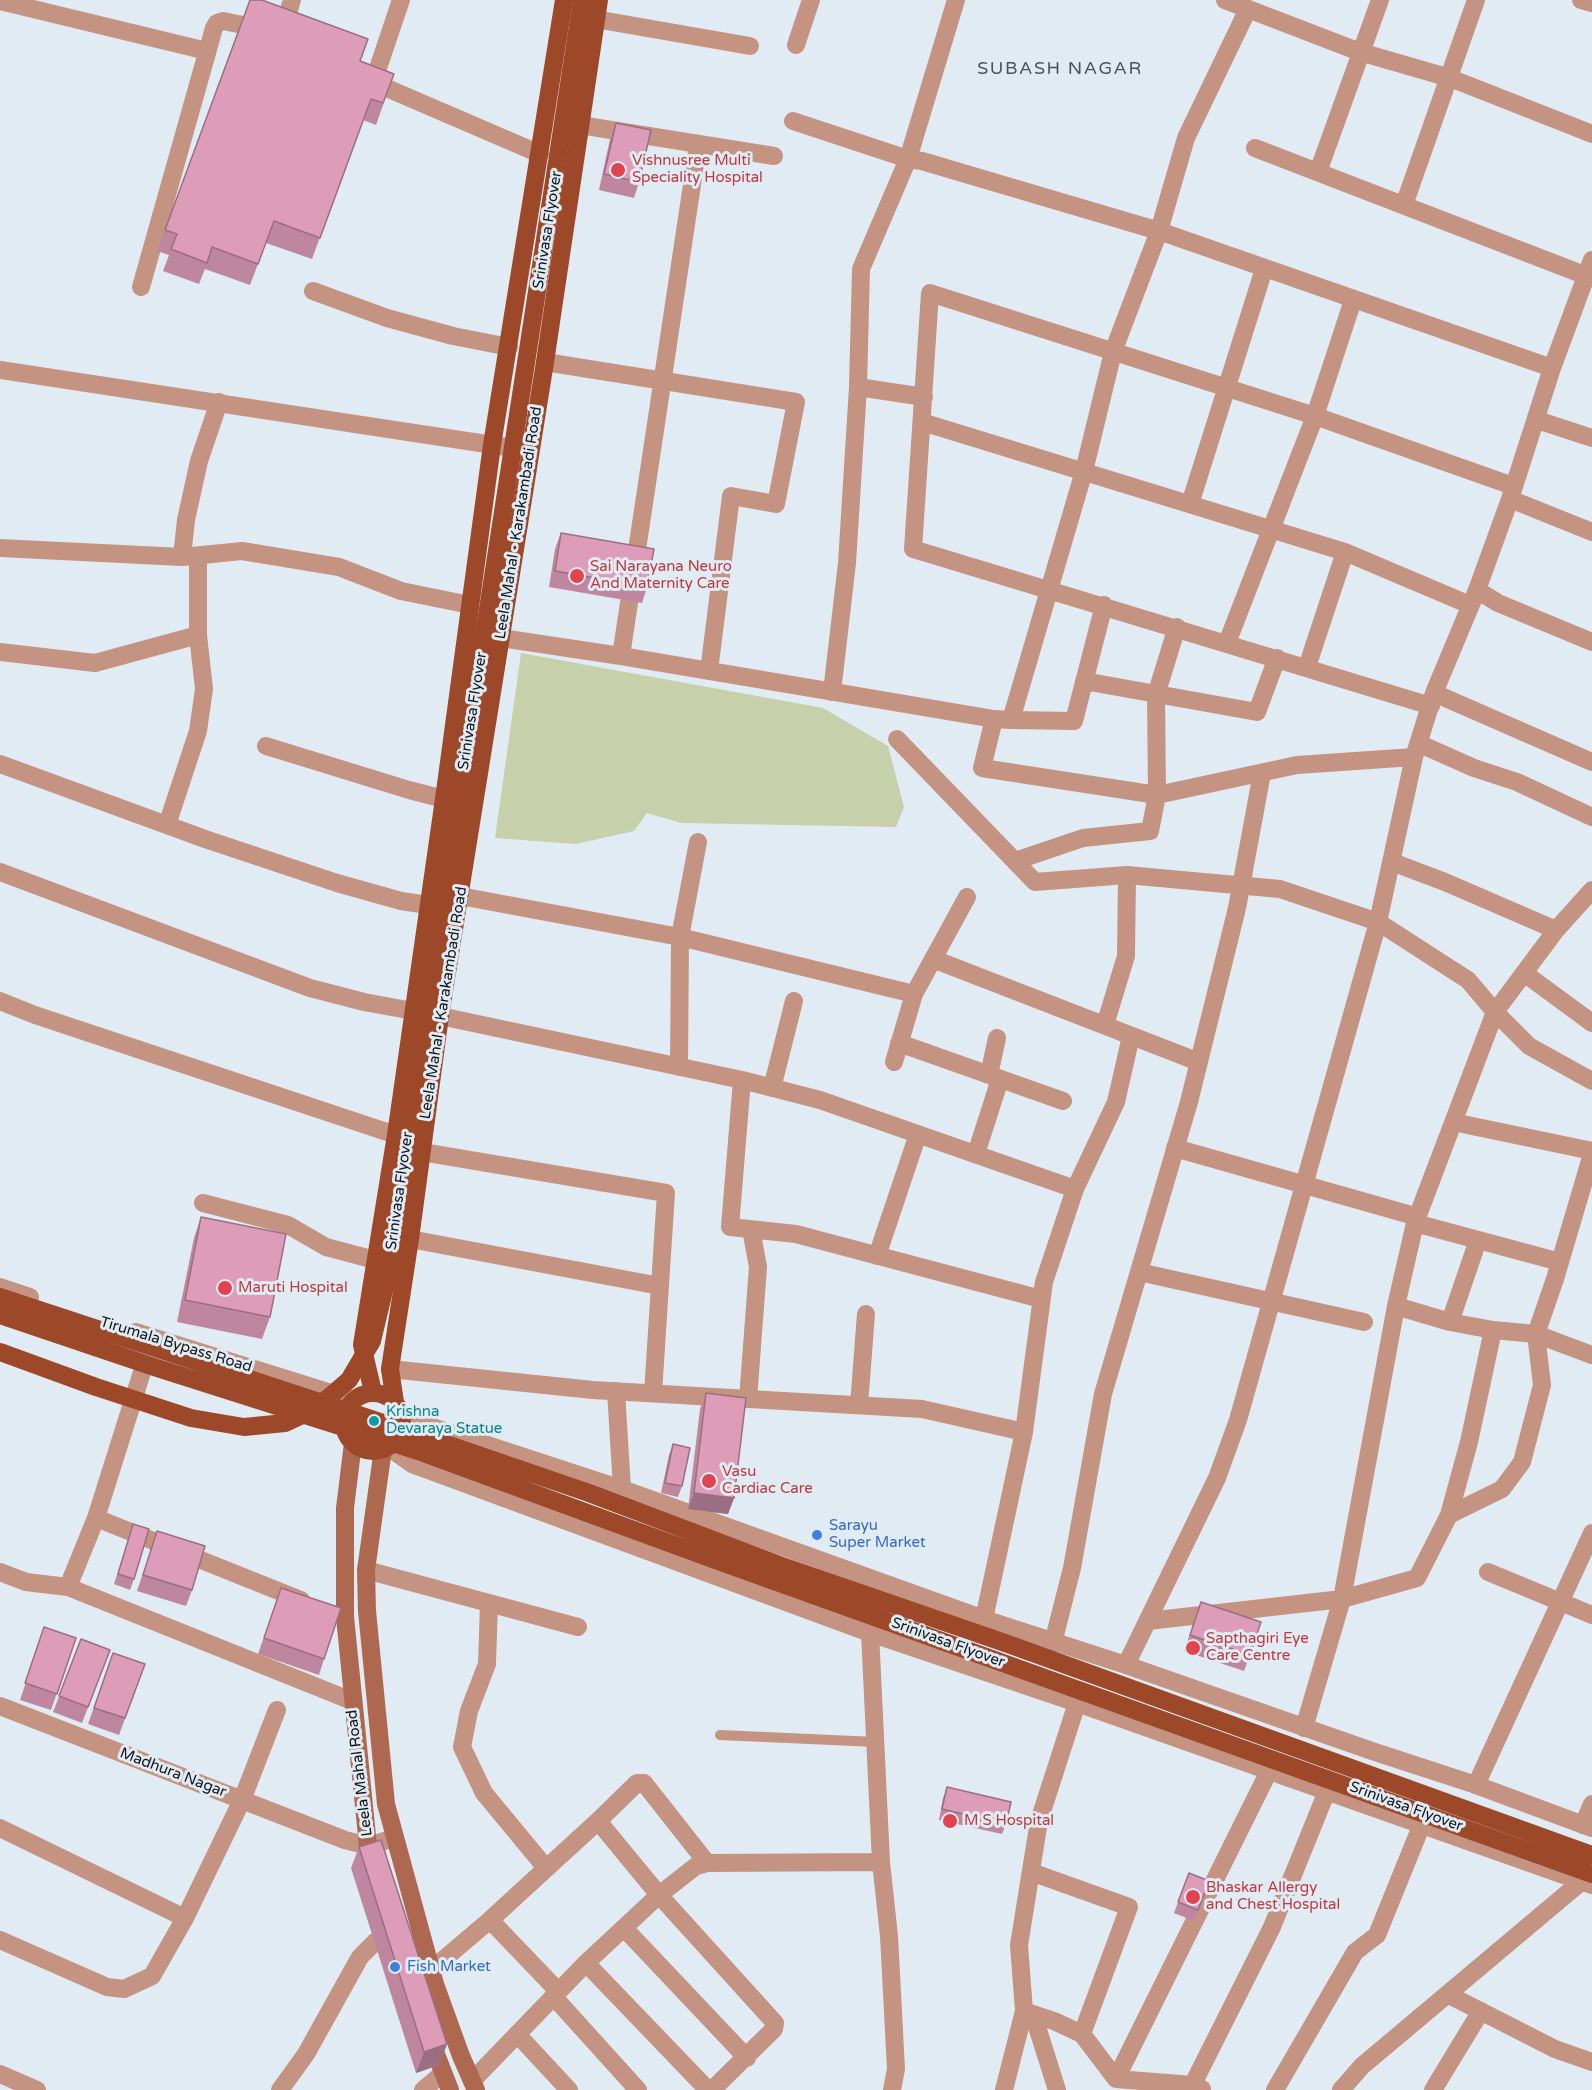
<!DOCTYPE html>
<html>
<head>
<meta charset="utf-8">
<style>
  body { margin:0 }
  canvas { display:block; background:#e0ebf3 }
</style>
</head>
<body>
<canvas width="1592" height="2090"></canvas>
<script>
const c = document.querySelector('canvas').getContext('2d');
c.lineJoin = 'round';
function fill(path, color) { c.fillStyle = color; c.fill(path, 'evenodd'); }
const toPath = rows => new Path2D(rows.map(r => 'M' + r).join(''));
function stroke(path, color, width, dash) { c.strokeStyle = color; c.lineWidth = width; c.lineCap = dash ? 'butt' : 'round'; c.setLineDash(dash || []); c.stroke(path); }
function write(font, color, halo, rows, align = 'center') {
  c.font = font + ' "Varela Round",sans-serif'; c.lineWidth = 6; c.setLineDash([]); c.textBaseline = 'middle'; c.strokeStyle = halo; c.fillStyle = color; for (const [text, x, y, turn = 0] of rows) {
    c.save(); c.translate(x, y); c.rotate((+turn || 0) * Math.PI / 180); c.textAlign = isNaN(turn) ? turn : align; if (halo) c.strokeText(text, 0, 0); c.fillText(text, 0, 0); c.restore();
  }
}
fill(toPath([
  [521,653,823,708,888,746,904,807,896,827,681,823,647,813,634,831,576,844,495,838]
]), '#c6d1ac');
stroke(toPath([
  [720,1735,876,1742]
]), '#c59382', 10);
stroke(toPath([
  [1225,0,1360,52,1450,78,1592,134],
  [1581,0,1592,3],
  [0,1,207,51],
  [595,19,750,46],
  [288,33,286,27,287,16,292,0],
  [796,45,811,0],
  [368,80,540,154],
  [371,89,401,0],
  [793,121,908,159,922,161,1159,231,1552,368],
  [580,125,774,156],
  [1255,148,1592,278],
  [1318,172,1380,0],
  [1404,205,1476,0],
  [141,287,214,28,217,23,223,21,263,29],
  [313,291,387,318,453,336,509,347],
  [545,362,796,402,776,504,731,496,709,671],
  [858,387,924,397],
  [1537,420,1592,438],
  [922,422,1345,552],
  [1510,499,1592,532],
  [1190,504,1264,269],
  [0,548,182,557,242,551,339,567,401,591,470,605],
  [182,557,186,520,199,461,219,402],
  [1477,590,1498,603,1592,642],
  [501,638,621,656,994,719,1011,720,1084,471,1113,352,1159,231,1186,138,1248,9],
  [1227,643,1315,416,1353,300],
  [0,652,95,663,198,635],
  [621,656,698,145],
  [1307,667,1345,552,1470,605],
  [1084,681,1257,712,1277,658],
  [832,692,847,563,858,387,861,269,908,159,956,0],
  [1434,693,1592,762],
  [1431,706,913,549,930,293,1315,416,1513,486],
  [994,719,982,768,1157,795,1297,765,1414,757],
  [1011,720,1074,721,1104,605],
  [897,739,1035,882,1127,875,1280,889,1378,922,1468,980,1495,1012,1529,1046,1592,1081],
  [1420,744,1474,768,1517,782,1592,817],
  [266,746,409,790,444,799],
  [0,764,205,839,337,883,401,901,428,905],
  [167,825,198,731,204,689,198,635,198,556],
  [1015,861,1083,838,1150,831,1157,795,1156,695,1177,627],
  [1392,862,1445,882,1556,930],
  [0,872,310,988,364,1002,413,1011],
  [460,896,680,937,914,994],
  [933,959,1199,1062],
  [1524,973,1592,1023],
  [0,1001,35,1015,396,1135],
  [440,1016,742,1080,820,1100,1075,1189],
  [1105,1025,1126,956,1127,875],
  [899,1043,1063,1101],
  [894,1062,914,994,967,897],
  [679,1067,680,937,698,842],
  [989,1075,997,1038],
  [742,1080,730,1227,796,1234,1041,1299],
  [772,1088,794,1001],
  [1453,1122,1592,1151],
  [1175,1148,1418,1217],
  [422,1152,666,1193,653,1393],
  [976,1154,1000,1079],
  [203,1203,288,1225,326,1247,375,1260],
  [1415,1223,1560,1262],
  [410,1239,660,1286],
  [877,1256,918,1134],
  [1139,1272,1364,1322],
  [1396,1306,1450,1322,1493,1330,1536,1334,1592,1355],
  [1450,1322,1478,1240],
  [390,1369,593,1390,922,1409,1024,1432],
  [616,1391,622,1489],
  [748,1399,758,1267,751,1229],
  [859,1405,866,1314],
  [1449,1515,1502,1489,1522,1462,1542,1385,1536,1334,1555,1279,1592,1154],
  [96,1518,301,1600],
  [366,1570,578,1627],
  [0,1572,26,1582,68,1587,352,1701],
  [1488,1572,1592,1615],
  [68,1587,96,1518,142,1372],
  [489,1603,487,1664,469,1711,462,1747,484,1793,546,1868],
  [984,1619,1024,1432,1044,1282,1075,1189,1116,1102,1131,1036],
  [1148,1621,1342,1599,1417,1578,1449,1515,1469,1442,1493,1330],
  [870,1633,881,1862,889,1936,896,2069,892,2090],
  [1053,1643,1072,1568,1103,1394,1189,1102,1237,908,1262,773],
  [1126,1665,1217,1478,1238,1420,1378,922,1414,757,1434,693,1477,590,1510,499,1552,368,1592,260],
  [0,1706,345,1840,368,1846,394,1838],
  [1304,1728,1342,1599,1396,1306,1415,1223,1495,1012,1556,930,1592,890],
  [1476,1785,1592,1533],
  [598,1821,659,1895,775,2023,774,2029,712,2090],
  [1583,1825,1592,1804],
  [0,1828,185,1918],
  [1031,1872,1129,1907,1082,2034],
  [490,1920,558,1991],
  [624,1928,747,2058],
  [0,1940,107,1987,124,1989,152,1976,185,1918,242,1800,277,1710],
  [586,1963,708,2090],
  [431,1970,490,1920,598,1821,637,1783,644,1783,707,1863],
  [1447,1994,1555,2049,1592,2062],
  [553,1996,638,2090],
  [1024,2011,1054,2021,1082,2034,1116,2079,1193,2085,1202,2089],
  [1033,2014,1057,2090],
  [517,2034,569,2090],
  [0,2074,37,2090],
  [1116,2079,1269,1771],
  [472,2081,586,1963,659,1895,696,1866,707,1863,881,1862],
  [280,2090,306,2054,360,1957,375,1942,394,1935],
  [423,2090,443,2073],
  [1004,2090,1024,2011,1019,1945,1039,1821,1077,1703],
  [1190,2090,1272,1927,1327,1791],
  [1275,2090,1355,1952,1377,1935,1422,1824],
  [1341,2090,1362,2066,1582,1881],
  [1433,2090,1481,2011]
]), '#c59382', 18);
stroke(toPath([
  [0,370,526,450],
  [0,1287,30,1297],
  [136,1332,354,1400],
  [402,1417,622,1489,984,1619,1126,1665,1372,1751,1476,1785,1592,1828],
  [388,1447,412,1464,870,1633,1077,1703,1592,1885]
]), '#c59382', 18);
stroke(toPath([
  [353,1443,345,1508,345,1617,368,1846,374,1867],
  [383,1449,366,1570,367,1611,386,1804,435,1984,461,2056,476,2090],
  [432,2044,450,2090]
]), '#af6850', 18);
stroke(toPath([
  [373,1392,362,1345,396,1135,444,799,492,445,564,0],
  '344 1422a29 29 0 1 1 58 0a29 29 0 1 1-58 0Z',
  [395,1402,390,1369,410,1239,440,1016,545,362,599,0]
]), '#9d4829', 18);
stroke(toPath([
  [0,1297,426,1437,589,1493,779,1565,1008,1644,1592,1855],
  [0,1315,154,1367,421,1452,721,1562,1592,1874],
  [0,1352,96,1387,191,1418,244,1427,285,1423,315,1409,349,1380,372,1341,388,1274,440,920,582,0]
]), '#9d4829', 18);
fill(toPath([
  [250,0,361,61,394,74,376,125,363,120,312,259,266,243,250,285,205,269,199,284,163,271,169,255,157,251],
  [616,123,639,182,634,198,599,190,610,139],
  [561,533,647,587,642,603,549,587,555,549],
  [201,1217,270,1317,262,1339,177,1322,194,1238],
  [706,1393,734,1498,728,1514,688,1509,700,1409],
  [673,1444,682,1486,678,1497,661,1493,669,1455],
  [133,1524,134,1579,130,1590,114,1584],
  [157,1531,192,1590,186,1606,137,1591],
  [281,1588,324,1659,319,1675,258,1654],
  [1201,1602,1250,1655,1244,1671,1184,1651],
  [76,1638,51,1710,20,1700,39,1643],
  [81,1639,110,1650,82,1723,53,1712],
  [113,1653,145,1664,119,1735,88,1724],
  [947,1787,1006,1824,1002,1834,939,1820,943,1798],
  [359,1847,447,2044,439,2065,416,2073,351,1868],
  [1189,1873,1209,1881,1194,1921,1174,1913]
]), '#be879f');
fill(toPath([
  [694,1493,734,1498,728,1514,688,1509],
  [447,2044,439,2065,416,2073,424,2052]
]), '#9b6e82');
const building = toPath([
  [250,0,262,0,368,39,360,61,394,74,383,103,371,99,320,238,274,221,258,264,212,247,207,263,171,249,177,234,165,230,250,0],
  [616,123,651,130,639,182,604,174,616,123],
  [561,533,654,549,647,587,555,571,561,533],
  [201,1217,286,1234,270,1317,185,1300,201,1217],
  [706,1393,746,1398,734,1498,694,1493,706,1393],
  [673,1444,690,1448,682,1486,665,1483,673,1444],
  [133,1524,149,1529,134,1579,118,1574,133,1524],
  [157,1531,205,1546,192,1590,143,1575,157,1531],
  [281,1588,341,1608,324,1659,264,1638,281,1588],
  [1201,1602,1261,1622,1250,1655,1190,1635,1201,1602],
  [44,1627,76,1638,57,1694,25,1683,44,1627],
  [81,1639,110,1650,88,1707,59,1696,81,1639],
  [113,1653,145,1664,125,1718,94,1708,113,1653],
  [947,1787,1011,1802,1006,1824,942,1809,947,1787],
  [381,1840,447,2044,424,2052,359,1847,381,1840],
  [1189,1873,1209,1881,1198,1910,1178,1902,1189,1873]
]);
fill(building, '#dd9db9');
stroke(building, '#9b6e82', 1.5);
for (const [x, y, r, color] of [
  [618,170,8,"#e0444e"],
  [577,576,8,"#e0444e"],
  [225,1288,8,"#e0444e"],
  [374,1421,6,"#0f9aa8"],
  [709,1481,8,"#e0444e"],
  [817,1535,6,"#3f7fe0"],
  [1193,1648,8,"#e0444e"],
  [950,1821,8,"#e0444e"],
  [1193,1897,8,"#e0444e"],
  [395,1967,6,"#3f7fe0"]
]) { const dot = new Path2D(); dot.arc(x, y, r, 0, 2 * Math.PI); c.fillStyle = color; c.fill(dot); stroke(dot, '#e0ebf3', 2); }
write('15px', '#be3a42', '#e0ebf3', [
  ["Vishnusree Multi",632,161],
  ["Speciality Hospital",632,178],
  ["Sai Narayana Neuro",590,567],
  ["And Maternity Care",590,584],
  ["Maruti Hospital",238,1288],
  ["Vasu",722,1472],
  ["Cardiac Care",722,1489],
  ["Sapthagiri Eye",1206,1639],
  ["Care Centre",1206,1656],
  ["M S Hospital",964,1821],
  ["Bhaskar Allergy",1206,1888],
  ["and Chest Hospital",1206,1905]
], 'left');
write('15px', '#121619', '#e0ebf3', [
  ["Srinivasa Flyover",548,230,-81],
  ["Leela Mahal - Karakambadi Road",519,523,-81],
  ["Srinivasa Flyover",473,711,-81],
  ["Leela Mahal - Karakambadi Road",444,1003,-81],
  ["Srinivasa Flyover",400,1191,-82],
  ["Tirumala Bypass Road",176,1345,17],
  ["Srinivasa Flyover",948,1643,20],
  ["Madhura Nagar",173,1773,21],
  ["Leela Mahal Road",360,1773,-97],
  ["Srinivasa Flyover",1406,1807,20]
]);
write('15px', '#0d838f', '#e0ebf3', [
  ["Krishna",386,1412],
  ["Devaraya Statue",386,1429]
], 'left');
write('15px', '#366cbe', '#e0ebf3', [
  ["Sarayu",829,1526],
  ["Super Market",829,1543],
  ["Fish Market",407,1967]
], 'left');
c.letterSpacing = '1.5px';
write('18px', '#4a535a', '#e0ebf3', [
  ["SUBASH NAGAR",1060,69]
]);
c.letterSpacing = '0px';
</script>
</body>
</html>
